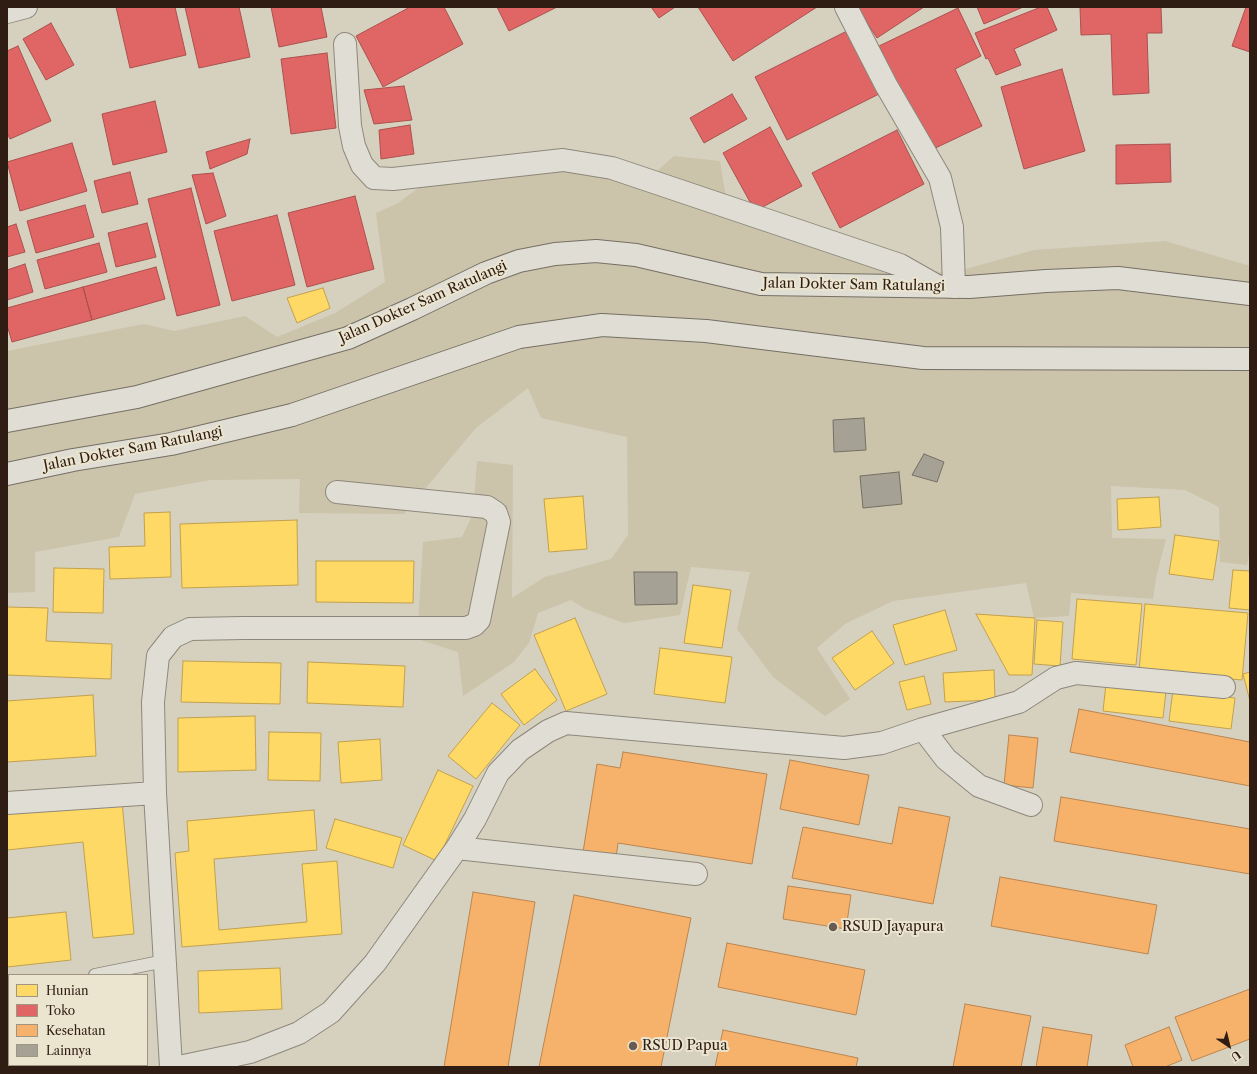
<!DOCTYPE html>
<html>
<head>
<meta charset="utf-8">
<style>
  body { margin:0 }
  #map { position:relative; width:1257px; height:1074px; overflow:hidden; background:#d6d1bf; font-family:"Libre Caslon Text",serif }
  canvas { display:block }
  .frame { position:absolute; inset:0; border:8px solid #2f1c12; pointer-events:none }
  .legend { position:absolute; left:8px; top:974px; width:140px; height:92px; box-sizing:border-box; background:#ebe5cf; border:1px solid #a09583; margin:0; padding:5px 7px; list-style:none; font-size:12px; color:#2f1c12 }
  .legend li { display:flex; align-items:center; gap:8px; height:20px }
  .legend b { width:20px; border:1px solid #a09583 }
  .north { position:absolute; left:1209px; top:1026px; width:40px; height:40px; -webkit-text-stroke:3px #ebe5cf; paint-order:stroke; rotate:145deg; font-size:11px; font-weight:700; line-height:16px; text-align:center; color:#2f1c12 }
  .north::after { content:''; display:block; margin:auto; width:14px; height:18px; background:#2f1c12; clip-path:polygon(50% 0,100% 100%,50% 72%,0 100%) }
</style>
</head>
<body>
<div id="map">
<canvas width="1257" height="1074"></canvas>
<div class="frame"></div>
<ul class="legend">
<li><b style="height:11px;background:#ffd966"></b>Hunian</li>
<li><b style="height:11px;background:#e06666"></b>Toko</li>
<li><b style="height:11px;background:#f6b26b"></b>Kesehatan</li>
<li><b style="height:11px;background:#a6a195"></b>Lainnya</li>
</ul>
<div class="north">U</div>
</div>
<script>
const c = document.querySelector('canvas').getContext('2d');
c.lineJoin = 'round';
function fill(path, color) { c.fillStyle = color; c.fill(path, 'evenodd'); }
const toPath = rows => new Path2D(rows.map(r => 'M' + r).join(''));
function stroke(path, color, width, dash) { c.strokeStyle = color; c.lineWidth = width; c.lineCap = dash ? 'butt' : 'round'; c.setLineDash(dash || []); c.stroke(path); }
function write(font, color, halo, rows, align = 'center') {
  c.font = font + ' "Libre Caslon Text",serif'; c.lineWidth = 4; c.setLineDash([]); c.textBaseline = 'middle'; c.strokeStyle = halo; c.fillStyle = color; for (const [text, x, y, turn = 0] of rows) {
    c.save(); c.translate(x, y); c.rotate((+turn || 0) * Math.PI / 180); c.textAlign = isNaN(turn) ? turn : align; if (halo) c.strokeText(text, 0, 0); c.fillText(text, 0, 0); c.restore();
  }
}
fill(toPath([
  [674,156,720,161,727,204,773,231,948,274,1034,250,1165,241,1250,266,1250,551,1247,565,1220,562,1219,507,1185,490,1111,486,1112,538,1166,539,1156,578,1153,599,1071,593,1069,616,1034,618,1026,583,893,601,845,624,817,648,850,699,825,716,773,677,737,629,750,572,691,567,680,615,624,623,585,609,571,600,538,613,529,643,514,662,463,696,458,652,417,639,423,542,462,537,473,514,477,461,513,465,512,598,545,577,611,559,628,535,627,437,541,418,528,388,476,428,404,514,299,513,300,479,210,480,135,494,119,537,35,552,35,592,7,593,7,351,144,324,174,331,245,316,277,337,335,313,385,282,376,213,398,203,454,162,529,158,642,184]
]), '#cbc3aa');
const homes = toPath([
  [323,288,330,308,297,323,287,298,323,288],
  [583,496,587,549,549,552,544,499,583,496],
  [1159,497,1161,527,1118,530,1117,499,1159,497],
  [170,512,171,577,110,579,109,547,145,546,144,513,170,512],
  [297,520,298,585,182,588,180,524,297,520],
  [1175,535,1219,541,1213,580,1169,574,1175,535],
  [316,561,414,561,413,603,316,602,316,561],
  [54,568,104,569,103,613,53,612,54,568],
  [1233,570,1250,571,1250,610,1229,608,1233,570],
  [693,585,731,590,722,648,684,643,693,585],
  [1077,599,1142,604,1136,665,1072,659,1077,599],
  [1145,604,1248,613,1242,680,1139,671,1145,604],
  [7,607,48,608,46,641,112,644,111,679,7,675,7,607],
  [945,610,957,650,905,665,893,625,945,610],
  [976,614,1035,618,1032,675,1009,675,976,614],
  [575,618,607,694,566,711,534,635,575,618],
  [1037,620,1063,622,1060,666,1034,664,1037,620],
  [872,631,894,663,855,690,832,658,872,631],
  [660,648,732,657,725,703,654,694,660,648],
  [183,661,281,663,280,704,181,702,183,661],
  [308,662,405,666,403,707,307,703,308,662],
  [535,669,557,700,524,725,501,694,535,669],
  [994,670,995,700,945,702,943,673,994,670],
  [1250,672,1250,701,1243,674,1250,672],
  [924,676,931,704,907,710,899,682,924,676],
  [1106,684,1166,691,1163,718,1103,711,1106,684],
  [1173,690,1235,698,1231,729,1169,721,1173,690],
  [93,695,96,756,7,762,7,701,93,695],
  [492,703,520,725,476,779,448,756,492,703],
  [255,716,256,770,178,772,178,718,255,716],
  [269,732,321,733,320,781,268,780,269,732],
  [380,739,382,780,341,783,338,742,380,739],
  [438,770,473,786,437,861,403,845,438,770],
  [122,801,134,934,93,938,83,842,7,850,7,812,122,801],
  [314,810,317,850,214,859,219,930,307,922,302,864,337,861,342,934,182,947,175,853,189,851,187,821,314,810],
  [335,819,402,838,393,868,326,848,335,819],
  [66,912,71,960,7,967,7,918,66,912],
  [280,968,282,1009,199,1013,198,971,280,968]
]);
fill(homes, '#ffd966');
stroke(homes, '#c1a04d', 1);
const shops = toPath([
  [116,7,175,7,186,55,130,68,116,7],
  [185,7,239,7,250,57,199,68,185,7],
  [271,7,321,7,327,37,279,47,271,7],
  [410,7,444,7,463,44,383,87,356,36,410,7],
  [497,7,557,7,509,31,497,7],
  [651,7,675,7,659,18,651,7],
  [698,7,817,7,733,61,698,7],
  [857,7,924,7,877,38,857,7],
  [977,7,1023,7,984,24,977,7],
  [1041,7,1047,7,1057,30,1014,49,1021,65,996,75,988,58,986,59,975,33,1041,7],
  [1080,7,1161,7,1162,33,1147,33,1149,93,1113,95,1111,34,1081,35,1080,7],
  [1246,7,1250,7,1250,52,1232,46,1246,7],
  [958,8,981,56,955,69,982,126,929,151,879,46,958,8],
  [51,23,74,65,46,80,23,39,51,23],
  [849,30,881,93,787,140,755,77,849,30],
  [18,46,51,121,10,139,7,133,7,51,18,46],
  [327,53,336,128,291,134,281,59,327,53],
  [1062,69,1085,151,1024,169,1001,87,1062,69],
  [404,86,412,120,374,124,364,90,404,86],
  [732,94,747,119,704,143,690,118,732,94],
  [155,101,167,152,113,165,102,114,155,101],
  [410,125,414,154,381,159,379,130,410,125],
  [770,127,802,186,755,211,723,153,770,127],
  [897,130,924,184,840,228,812,173,897,130],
  [250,139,247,154,210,169,206,152,250,139],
  [72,143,87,191,20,211,7,162,72,143],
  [1170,144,1171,182,1116,184,1116,145,1170,144],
  [130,172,138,204,102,213,94,181,130,172],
  [213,173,226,216,206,224,192,175,213,173],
  [191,188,220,305,177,316,148,199,191,188],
  [355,196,374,269,307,287,288,213,355,196],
  [85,205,94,237,36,253,27,221,85,205],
  [277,215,295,285,232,301,214,231,277,215],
  [147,223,156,257,116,267,108,233,147,223],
  [16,224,25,252,7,257,7,227,16,224],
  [99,243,107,272,45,289,37,260,99,243],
  [25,264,33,292,7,300,7,270,25,264],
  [156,267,165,299,92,320,83,287,156,267],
  [83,287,92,320,12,342,7,325,7,308,83,287]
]);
fill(shops, '#e06666');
stroke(shops, '#ab504d', 1);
const health = toPath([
  [1079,709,1250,742,1250,786,1070,752,1079,709],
  [1009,735,1038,738,1033,788,1004,785,1009,735],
  [623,752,767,774,752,864,618,843,616,858,583,852,597,764,620,768,623,752],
  [790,760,869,775,859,825,780,809,790,760],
  [1061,797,1250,829,1250,874,1054,841,1061,797],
  [899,807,950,817,933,904,792,878,803,827,892,844,899,807],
  [1000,877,1157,905,1148,954,991,926,1000,877],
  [788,886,851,895,846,929,783,919,788,886],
  [473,892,535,902,508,1067,444,1067,473,892],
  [574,895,691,918,661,1067,539,1067,574,895],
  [727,943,865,970,856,1015,718,987,727,943],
  [1250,989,1250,1039,1192,1061,1175,1017,1250,989],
  [965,1004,1031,1016,1021,1067,953,1067,965,1004],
  [1043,1027,1092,1035,1087,1067,1036,1067,1043,1027],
  [1169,1027,1182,1060,1165,1067,1133,1067,1125,1045,1169,1027],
  [723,1030,858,1058,856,1067,715,1067,723,1030]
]);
fill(health, '#f6b26b');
stroke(health, '#ba8550', 1);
const building = toPath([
  [864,418,866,450,834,452,833,420,864,418],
  [924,454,944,462,937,482,912,475,924,454],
  [899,472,902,504,863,508,860,476,899,472],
  [634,572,677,572,677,604,635,605,634,572]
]);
fill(building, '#a6a195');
stroke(building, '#756f65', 1);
const lane = toPath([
  [95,975,165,961]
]);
const street = toPath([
  [846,7,886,85,940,178,952,227,954,287],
  [7,12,26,7],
  [345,44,350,126,354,146,362,165,374,178,393,179,563,160,612,168,900,265,937,286],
  [923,729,946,759,979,786,1031,805],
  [7,803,155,793],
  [457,848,696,874],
  [7,1011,9,1010],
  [19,1065,20,1067],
  [171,1067,155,793,153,702,158,656,173,637,190,629,243,628,466,628,474,625,479,620,499,522,496,513,487,507,337,492],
  [179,1067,250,1052,299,1033,331,1012,375,963,457,848,475,819,498,773,520,750,548,731,566,723,844,748,882,743,923,729,1019,702,1056,678,1076,673,1224,687]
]);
const secondary = toPath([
  [7,421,137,397,348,338,412,309,486,273,519,261,555,254,596,251,636,255,761,284,969,287,1046,281,1118,278,1250,294],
  [7,474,73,460,171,444,292,415,519,337,602,325,706,331,923,358,1250,359]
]);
stroke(lane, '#8d877c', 14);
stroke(street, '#8d877c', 24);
stroke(secondary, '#756f65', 24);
stroke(lane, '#e0ded4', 12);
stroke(street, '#e0ded4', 22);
stroke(secondary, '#e0ded4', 22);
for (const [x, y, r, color] of [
  [833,927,5,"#695b4f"],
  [633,1046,5,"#695b4f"]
]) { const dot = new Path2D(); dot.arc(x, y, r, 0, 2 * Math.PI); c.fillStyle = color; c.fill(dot); stroke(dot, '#ebe5cf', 1.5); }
write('14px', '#2f1c12', '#ebe5cf', [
  ["Jalan Dokter Sam Ratulangi",854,285,1],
  ["Jalan Dokter Sam Ratulangi",423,302,-24],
  ["Jalan Dokter Sam Ratulangi",133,449,-11]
]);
write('14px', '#2f1c12', '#ebe5cf', [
  ["RSUD Jayapura",842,927],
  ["RSUD Papua",642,1046]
], 'left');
</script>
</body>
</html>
